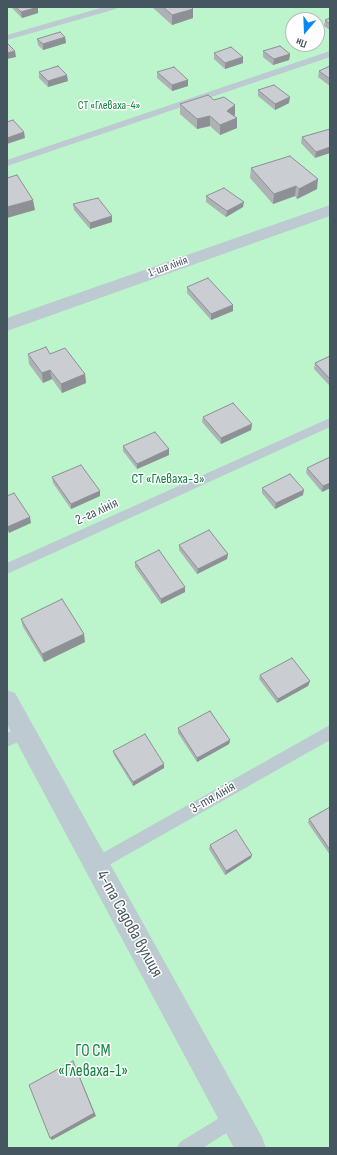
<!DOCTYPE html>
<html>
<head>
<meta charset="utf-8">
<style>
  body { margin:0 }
  #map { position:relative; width:337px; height:1155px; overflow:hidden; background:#f3f0f1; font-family:"Sofia Sans Condensed",sans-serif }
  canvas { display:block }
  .frame { position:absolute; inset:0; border:8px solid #465660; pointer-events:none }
  .north { position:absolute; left:285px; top:12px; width:40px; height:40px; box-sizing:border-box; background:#fff; border:1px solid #b5bbbf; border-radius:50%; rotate:199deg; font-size:11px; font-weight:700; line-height:16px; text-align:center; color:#465660 }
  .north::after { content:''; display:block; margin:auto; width:14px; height:18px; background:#0986f5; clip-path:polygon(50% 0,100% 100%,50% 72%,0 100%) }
</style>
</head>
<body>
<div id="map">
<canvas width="337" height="1155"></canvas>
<div class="frame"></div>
<div class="north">Пн</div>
</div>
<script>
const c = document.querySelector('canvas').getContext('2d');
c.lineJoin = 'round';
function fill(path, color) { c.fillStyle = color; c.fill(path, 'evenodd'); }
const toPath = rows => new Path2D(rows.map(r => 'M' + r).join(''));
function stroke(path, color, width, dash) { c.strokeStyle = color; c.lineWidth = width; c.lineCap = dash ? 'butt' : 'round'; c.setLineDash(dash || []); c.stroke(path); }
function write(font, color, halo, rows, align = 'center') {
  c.font = font + ' "Sofia Sans Condensed",sans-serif'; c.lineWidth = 3; c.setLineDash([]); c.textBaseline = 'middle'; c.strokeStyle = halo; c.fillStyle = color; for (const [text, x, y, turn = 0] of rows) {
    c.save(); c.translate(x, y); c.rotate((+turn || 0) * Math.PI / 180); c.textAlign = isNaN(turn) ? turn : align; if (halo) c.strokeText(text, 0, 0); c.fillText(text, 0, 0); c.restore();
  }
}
fill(toPath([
  [7,7,330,7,330,1148,240,1148,7,713],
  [293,20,317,20,317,44,293,44],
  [7,719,237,1148,7,1148]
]), '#bcf4cc');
fill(toPath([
  [104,7,117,7,116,9,7,40,7,35,104,7],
  [330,51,330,57,7,166,7,160,330,51],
  [330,418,330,427,7,574,7,563,330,418],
  [24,725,29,727,31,732,29,737,7,747,7,733,24,725],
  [330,725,330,740,102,869,97,872,92,869,89,864,92,859,330,725],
  [234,1109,240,1112,243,1118,240,1124,203,1148,177,1148,180,1142,234,1109]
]), '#bdcad1');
fill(toPath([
  [330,205,330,216,7,331,7,318,330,205],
  [7,690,15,693,262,1137,266,1148,234,1148,7,724,7,690]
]), '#bdcad1');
fill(toPath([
  [11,7,38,7,38,13,22,18],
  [152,7,191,7,193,9,193,18,172,25],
  [330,18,330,30,324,26,325,20],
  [65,37,66,43,43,50,38,45,37,39],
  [263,51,290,54,289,60,273,65,263,57],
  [214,53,243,57,243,63,225,69,214,59],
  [330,66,330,86,318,77,319,71],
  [39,72,68,81,48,87,39,78],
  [157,72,188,80,188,86,172,91,157,78],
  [258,90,289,103,275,110,258,96],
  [180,104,235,105,235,115,234,116,237,128,220,135,210,126,197,129,180,114],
  [330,129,315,158,301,143,302,137],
  [251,168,317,189,297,199,295,196,273,204,250,178],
  [206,196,243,207,226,217,206,202],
  [73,204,112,216,112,222,90,229,74,210],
  [187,287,233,305,233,311,211,320,187,293],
  [28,354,50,354,85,374,86,383,62,393,52,379,43,383,29,364],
  [330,356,330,386,314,369,315,363],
  [203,417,252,424,251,430,221,444,202,422],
  [123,446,169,455,137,469,123,451],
  [330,457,330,488,322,492,306,473,307,468],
  [52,477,100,491,100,496,71,509,53,483],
  [262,488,303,495,275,509,262,493],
  [179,545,228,554,227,559,197,574,179,550],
  [135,562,185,587,185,592,161,604,135,567],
  [21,619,85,642,44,662,23,627],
  [260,675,310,681,308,686,277,703,259,679],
  [178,728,230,740,229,744,197,762,178,733],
  [113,751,164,764,164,768,133,786,114,755],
  [330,807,330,855,308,823,309,819],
  [210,845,251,858,225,875,209,849]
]), '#aeb1b5');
fill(toPath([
  [38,7,38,13,22,18,21,12],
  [193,9,193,18,172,25,172,15],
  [65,37,66,43,43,50,43,44],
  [15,51,16,57,7,59,7,53],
  [290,54,289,60,273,65,274,59],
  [243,57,243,63,225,69,225,63],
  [67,75,68,81,48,87,48,81],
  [188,80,188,86,172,91,172,85],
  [290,97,289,103,275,110,275,104],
  [235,105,235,115,226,121,227,111],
  [210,116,210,126,197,129,197,119],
  [237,118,237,128,220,135,220,125],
  [24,132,25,138,7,144,7,138],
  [330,147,330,153,315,158,316,152],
  [318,179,317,189,297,199,299,189],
  [296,186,295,196,273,204,274,194],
  [33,200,35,210,7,218,7,207],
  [244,202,243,207,226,217,227,211],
  [112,216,112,222,90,229,90,223],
  [233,305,233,311,211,320,211,314],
  [50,370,52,379,43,383,42,373],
  [85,374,86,383,62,393,61,384],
  [252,424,251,430,221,444,221,438],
  [169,449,169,455,137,469,137,464],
  [330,483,330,488,322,492,323,486],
  [304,490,303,495,275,509,276,503],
  [100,491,100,496,71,509,71,504],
  [30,517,31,523,9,533,7,527],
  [228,554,227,559,197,574,198,569],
  [185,587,185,592,161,604,161,599],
  [84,634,85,642,44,662,42,654],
  [310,681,308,686,277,703,278,699],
  [230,740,229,744,197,762,197,758],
  [164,764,164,768,133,786,133,782],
  [252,855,251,858,225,875,226,871],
  [73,1061,96,1116,52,1140,50,1138]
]), '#8d9094');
const building = toPath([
  [16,7,38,7,21,12,16,7],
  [163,7,191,7,193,9,172,15,163,7],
  [330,18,330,24,325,20,330,18],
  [60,32,65,37,43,44,37,39,60,32],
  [7,43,15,51,7,53,7,43],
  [280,46,290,54,274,59,263,51,280,46],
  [231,47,243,57,225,63,214,53,231,47],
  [58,66,67,75,48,81,39,72,58,66],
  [330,66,330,79,319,71,330,66],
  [174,67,188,80,172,85,157,72,174,67],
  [274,85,290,97,275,104,258,90,274,85],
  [208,95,214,100,224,97,235,105,227,111,237,118,220,125,210,116,197,119,180,104,208,95],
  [13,120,24,132,7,138,7,122,13,120],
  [330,129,330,147,316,152,302,137,330,129],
  [290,156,318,179,299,189,296,186,274,194,251,168,290,156],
  [17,175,33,200,7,207,7,178,17,175],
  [224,188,244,202,227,211,206,196,224,188],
  [98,198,112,216,90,223,73,204,98,198],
  [208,278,233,305,211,314,187,287,208,278],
  [46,347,50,354,65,348,85,374,61,384,50,370,42,373,28,354,46,347],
  [330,356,330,379,315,363,330,356],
  [233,403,252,424,221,438,203,417,233,403],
  [155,432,169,449,137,464,123,446,155,432],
  [330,457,330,483,323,486,307,468,330,457],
  [81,465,100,491,71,504,52,477,81,465],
  [290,474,304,490,276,503,262,488,290,474],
  [14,493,30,517,7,527,7,496,14,493],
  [209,530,228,554,198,569,179,545,209,530],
  [159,550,185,587,161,599,135,562,159,550],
  [62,599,84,634,42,654,21,619,62,599],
  [292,658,310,681,278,699,260,675,292,658],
  [210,711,230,740,197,758,178,728,210,711],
  [145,734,164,764,133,782,113,751,145,734],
  [330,807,330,850,309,819,330,807],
  [236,830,252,855,226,871,210,845,236,830],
  [73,1061,94,1113,50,1138,29,1085,73,1061]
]);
fill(building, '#caced3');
stroke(building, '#8d9094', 1);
write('12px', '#0f843f', '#fff', [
  ["СТ «Глеваха-4»",109,106]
]);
write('12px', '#465660', '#fff', [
  ["1-ша лінія",168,267,-20]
]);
write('14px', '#0f843f', '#fff', [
  ["СТ «Глеваха-3»",168,479]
]);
write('14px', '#465660', '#fff', [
  ["2-га лінія",97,512,-25],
  ["3-тя лінія",213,798,-30]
]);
write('17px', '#465660', '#fff', [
  ["4-та Садова вулиця",129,924,61]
]);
write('17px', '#0f843f', '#fff', [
  ["ГО СМ",93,1052],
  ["«Глеваха-1»",93,1072]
]);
</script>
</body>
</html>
